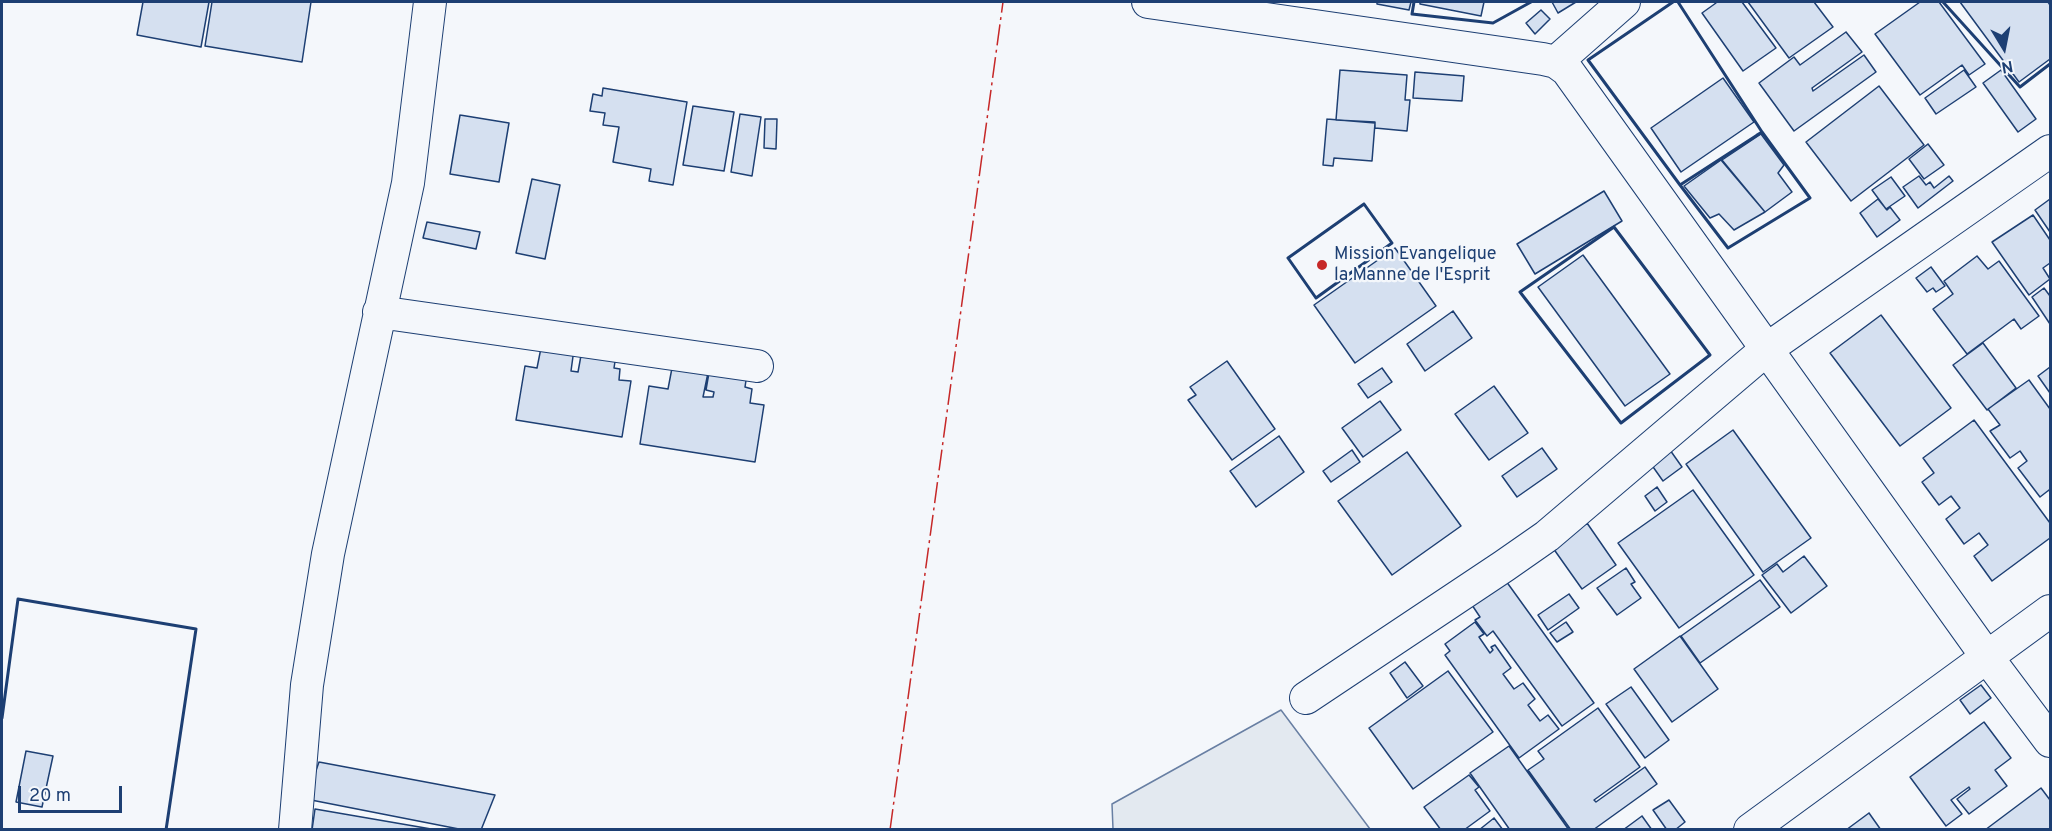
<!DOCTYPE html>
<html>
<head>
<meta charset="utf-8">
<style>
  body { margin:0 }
  #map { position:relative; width:2052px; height:831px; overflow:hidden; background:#f4f7fb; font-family:Overpass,sans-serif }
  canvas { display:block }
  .frame { position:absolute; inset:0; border:3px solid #1d3f73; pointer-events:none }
  .north { position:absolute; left:1974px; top:18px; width:60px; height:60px; -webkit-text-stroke:4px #f4f7fb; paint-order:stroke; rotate:170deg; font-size:16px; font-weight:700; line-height:24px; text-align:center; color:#1d3f73 }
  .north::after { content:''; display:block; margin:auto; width:21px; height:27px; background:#1d3f73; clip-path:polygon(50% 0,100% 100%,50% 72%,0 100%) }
  .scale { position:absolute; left:18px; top:786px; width:104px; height:27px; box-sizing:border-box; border:3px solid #1d3f73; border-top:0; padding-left:8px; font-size:18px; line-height:21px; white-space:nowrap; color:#1d3f73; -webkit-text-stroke:4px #f4f7fb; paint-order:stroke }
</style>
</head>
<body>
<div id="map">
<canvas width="2052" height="831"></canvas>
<div class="frame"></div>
<div class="north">N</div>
<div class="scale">20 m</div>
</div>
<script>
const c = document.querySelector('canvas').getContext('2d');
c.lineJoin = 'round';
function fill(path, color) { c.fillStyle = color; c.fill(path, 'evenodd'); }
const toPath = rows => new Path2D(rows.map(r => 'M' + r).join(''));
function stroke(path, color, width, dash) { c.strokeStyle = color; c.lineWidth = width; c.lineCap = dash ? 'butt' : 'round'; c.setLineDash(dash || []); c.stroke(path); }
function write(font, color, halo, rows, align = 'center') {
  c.font = font + ' Overpass,sans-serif'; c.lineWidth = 4.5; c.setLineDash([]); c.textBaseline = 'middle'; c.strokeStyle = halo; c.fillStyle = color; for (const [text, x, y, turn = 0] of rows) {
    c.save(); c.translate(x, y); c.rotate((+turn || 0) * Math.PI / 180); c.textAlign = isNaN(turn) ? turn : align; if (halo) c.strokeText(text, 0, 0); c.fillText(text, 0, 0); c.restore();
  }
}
const green = toPath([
  [1281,710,1370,829,1113,829,1112,804,1281,710]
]);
fill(green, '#e3e9f0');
stroke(green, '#687fa3', 1.5);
const building = toPath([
  [143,2,209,2,201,47,137,35,143,2],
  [212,2,311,2,302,62,205,46,212,2],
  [1377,2,1411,2,1409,10,1377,4,1377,2],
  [1420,2,1484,2,1481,16,1420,4,1420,2],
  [1552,2,1576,2,1558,13,1552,2],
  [1714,2,1742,2,1776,48,1743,71,1702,13,1716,3,1714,2],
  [1748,2,1814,2,1833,27,1789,58,1748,2],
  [1920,2,1939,2,1985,64,1969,75,1962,65,1920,95,1875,34,1920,2],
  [1960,2,2048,2,2050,5,2050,59,2019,82,1960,2],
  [1541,10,1550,19,1535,34,1526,23,1541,10],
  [1846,32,1862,52,1812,88,1813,91,1864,55,1876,72,1794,131,1759,83,1794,57,1800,65,1846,32],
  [1340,70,1407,75,1405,100,1410,100,1407,131,1375,128,1375,122,1336,120,1340,70],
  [1964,70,1976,87,1936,114,1925,98,1964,70],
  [2001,70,2036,119,2018,132,1983,83,2001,70],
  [1415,72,1464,76,1462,101,1413,98,1415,72],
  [1723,78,1754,122,1681,172,1651,128,1723,78],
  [1879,86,1924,145,1851,201,1806,142,1879,86],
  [603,88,687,102,673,185,649,181,651,169,613,162,619,127,603,125,605,113,590,111,593,94,602,96,603,88],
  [693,106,734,112,724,171,683,165,693,106],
  [740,114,761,117,752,176,731,172,740,114],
  [460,115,509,123,499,182,450,174,460,115],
  [765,119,777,119,776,149,764,148,765,119],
  [1327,119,1375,123,1372,161,1334,158,1333,166,1323,165,1327,119],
  [1761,134,1784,165,1778,173,1792,192,1765,212,1722,160,1761,134],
  [1928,144,1944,165,1924,179,1909,159,1928,144],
  [1721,160,1765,212,1734,230,1719,214,1710,218,1684,186,1721,160],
  [1919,176,1926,185,1930,182,1934,188,1949,176,1953,181,1918,208,1903,187,1919,176],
  [1891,177,1905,196,1886,209,1872,190,1891,177],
  [532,179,560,185,545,259,516,253,532,179],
  [1604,191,1622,221,1535,274,1517,244,1604,191],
  [1878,199,1887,210,1890,207,1900,220,1877,237,1860,213,1878,199],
  [2050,199,2050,232,2035,210,2050,199],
  [2033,215,2050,240,2050,263,2043,268,2050,279,2029,295,1992,242,2033,215],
  [427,222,480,232,476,249,423,238,427,222],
  [1395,248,1436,306,1355,363,1314,305,1395,248],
  [1583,255,1670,374,1625,406,1538,287,1583,255],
  [1977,256,1988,269,1999,261,2039,316,2021,329,2014,319,1967,354,1933,309,1953,294,1944,281,1977,256],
  [1931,267,1945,286,1936,292,1933,288,1927,292,1916,278,1931,267],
  [2044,288,2050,296,2050,324,2032,297,2044,288],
  [1453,311,1472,338,1425,371,1407,344,1453,311],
  [1881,315,1951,408,1900,446,1830,353,1881,315],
  [542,343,574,349,571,371,578,372,582,350,616,355,614,368,620,369,619,380,631,381,622,437,516,420,525,366,537,368,542,343],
  [1983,343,2016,388,1987,410,1953,365,1983,343],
  [711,361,748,367,745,387,752,389,750,403,764,405,755,462,640,444,649,386,668,389,672,368,709,368,703,397,713,397,714,392,706,390,711,361],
  [1227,361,1275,429,1232,460,1188,400,1196,395,1190,387,1227,361],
  [2050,367,2050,393,2038,376,2050,367],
  [1382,368,1392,382,1368,398,1358,384,1382,368],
  [2029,380,2050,409,2050,492,2049,490,2040,497,2018,468,2027,461,2020,451,2010,458,1990,431,2000,425,1988,409,2029,380],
  [1494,386,1528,433,1489,460,1455,414,1494,386],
  [1380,401,1401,430,1363,457,1342,428,1380,401],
  [1974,420,2050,523,2050,538,1992,581,1974,556,1988,545,1979,533,1964,544,1946,519,1960,508,1951,496,1939,505,1922,482,1934,473,1923,458,1974,420],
  [1733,430,1811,538,1763,572,1686,464,1733,430],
  [1279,436,1304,472,1256,507,1230,471,1279,436],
  [1542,448,1557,469,1517,497,1502,476,1542,448],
  [1352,450,1360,462,1331,482,1323,471,1352,450],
  [1670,450,1682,467,1663,481,1651,464,1670,450],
  [1407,452,1461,526,1392,575,1338,501,1407,452],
  [1657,487,1667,502,1655,511,1645,496,1657,487],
  [1693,490,1754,575,1679,628,1618,543,1693,490],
  [1587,523,1616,565,1582,589,1553,548,1587,523],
  [1804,556,1827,586,1791,613,1762,575,1777,564,1783,572,1804,556],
  [1626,568,1635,582,1631,584,1641,598,1617,615,1597,588,1626,568],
  [1760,580,1780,607,1700,663,1681,636,1760,580],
  [1506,581,1594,703,1562,726,1493,631,1487,636,1475,620,1480,617,1472,605,1506,581],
  [1569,594,1579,608,1548,630,1538,615,1569,594],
  [1475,622,1484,634,1479,637,1490,653,1493,650,1491,647,1495,645,1511,668,1503,674,1514,689,1523,683,1535,699,1528,705,1540,721,1548,715,1559,729,1519,758,1445,655,1450,651,1445,644,1475,622],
  [1566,622,1573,632,1557,642,1550,633,1566,622],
  [1680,636,1718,689,1672,722,1634,669,1680,636],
  [1405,662,1423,686,1407,698,1390,673,1405,662],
  [1448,671,1493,732,1413,789,1369,728,1448,671],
  [1981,685,1991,698,1970,714,1960,700,1981,685],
  [1631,687,1669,740,1645,758,1606,704,1631,687],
  [1598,708,1640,767,1594,800,1596,802,1645,767,1657,784,1593,830,1571,830,1528,770,1544,759,1538,751,1598,708],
  [1984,722,2011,758,1995,770,2007,786,1969,814,1957,799,1970,789,1969,787,1951,800,1962,814,1946,826,1910,777,1984,722],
  [1509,746,1569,830,1510,830,1470,773,1509,746],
  [26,751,53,756,42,807,16,802,26,751],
  [319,762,495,795,481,830,464,830,306,799,319,762],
  [1469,775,1479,787,1475,790,1490,811,1464,830,1441,830,1424,807,1469,775],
  [2041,788,2050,800,2050,830,1985,830,2041,788],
  [1669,800,1685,822,1675,830,1667,830,1653,810,1669,800],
  [315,809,437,830,312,830,315,809],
  [1869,813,1881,830,1846,830,1869,813],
  [1642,816,1652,830,1623,830,1642,816],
  [1494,818,1503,830,1479,830,1494,818]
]);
fill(building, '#d5e0f0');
stroke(building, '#1d3f73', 1.5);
const street = toPath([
  [1148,2,1543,59,1556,62,1567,70,1987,657,2050,741],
  [1556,62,1624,2],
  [379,312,757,366],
  [1306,698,1504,566,1547,536,1767,349,2050,151],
  [295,830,307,685,328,554,408,183,430,2],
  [1750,830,2050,611]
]);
stroke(street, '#1d3f73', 34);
stroke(street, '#f4f7fb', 32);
stroke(toPath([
  [1414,2,1412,14,1493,23,1531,2],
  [1673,2,1588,60,1680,185,1745,143],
  [1678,2,1762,132,1757,135],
  [1943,2,2020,87,2050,64],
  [1762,132,1810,198,1728,248,1680,185,1762,132],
  [1364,204,1392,243,1316,298,1288,258,1364,204],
  [1614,227,1710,355,1621,423,1520,292,1614,227],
  [2,718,18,599,196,629,166,830]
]), '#1d3f73', 3);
stroke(toPath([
  [890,830,1003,2]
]), '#c62828', 1.5, [21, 4.5, 3, 4.5]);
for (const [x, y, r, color] of [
  [1322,265,6,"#c62828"]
]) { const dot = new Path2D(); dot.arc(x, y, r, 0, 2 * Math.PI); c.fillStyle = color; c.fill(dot); stroke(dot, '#f4f7fb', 2); }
write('18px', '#1d3f73', '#f4f7fb', [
  ["Mission Evangelique",1334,255],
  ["la Manne de l'Esprit",1334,276]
], 'left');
</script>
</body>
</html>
